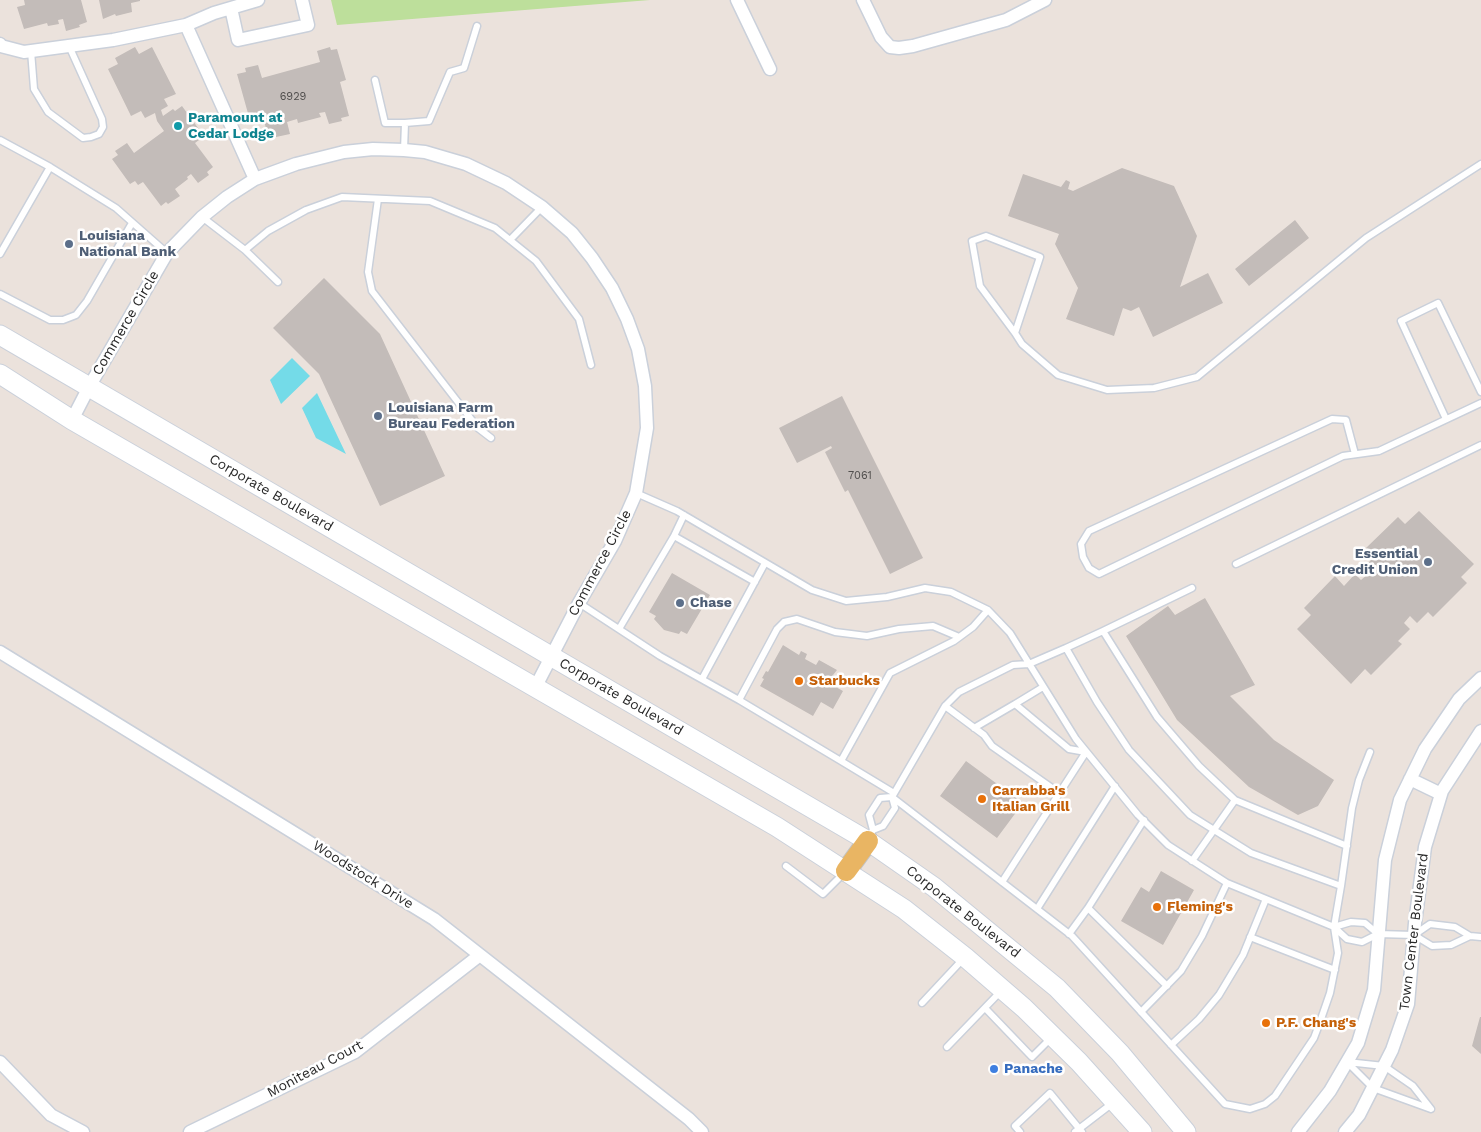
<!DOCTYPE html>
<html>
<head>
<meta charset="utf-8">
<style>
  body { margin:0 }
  canvas { display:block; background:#ebe2dc }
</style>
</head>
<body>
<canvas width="1481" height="1132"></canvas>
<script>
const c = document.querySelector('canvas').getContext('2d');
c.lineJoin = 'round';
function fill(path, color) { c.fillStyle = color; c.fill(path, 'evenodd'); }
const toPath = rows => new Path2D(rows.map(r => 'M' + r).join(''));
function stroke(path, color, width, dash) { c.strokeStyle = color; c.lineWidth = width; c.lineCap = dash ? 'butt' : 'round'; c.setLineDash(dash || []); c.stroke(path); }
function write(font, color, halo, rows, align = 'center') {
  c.font = font + ' "Work Sans",sans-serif'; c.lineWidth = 5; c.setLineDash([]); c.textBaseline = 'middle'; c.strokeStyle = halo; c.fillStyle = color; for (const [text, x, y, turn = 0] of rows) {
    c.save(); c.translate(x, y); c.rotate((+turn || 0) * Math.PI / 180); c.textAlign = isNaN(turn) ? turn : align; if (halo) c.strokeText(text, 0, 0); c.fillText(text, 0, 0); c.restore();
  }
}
fill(toPath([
  [331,0,650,0,337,25]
]), '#bddf9b');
fill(toPath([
  [292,358,310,376,281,404,270,380],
  [317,393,346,454,316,438,302,408]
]), '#74dbe8');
fill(toPath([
  [24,0,81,0,87,22,79,25,80,27,66,31,63,19,58,20,59,24,48,26,47,23,24,29,17,7,25,5],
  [99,0,140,0,140,1,131,3,132,12,116,16,115,14,103,19],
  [135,47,139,54,152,47,176,94,164,99,168,106,161,110,163,116,173,109,175,111,182,106,201,132,196,136,199,140,195,143,213,167,207,172,209,175,198,183,191,174,187,177,188,179,175,189,180,196,168,204,166,202,161,206,143,182,138,185,135,181,130,184,112,159,118,155,115,151,127,143,134,153,164,131,157,121,155,113,145,118,141,111,131,116,108,69,118,64,115,58],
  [330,47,331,50,337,49,346,80,340,82,349,116,341,118,342,121,329,124,325,112,319,113,321,117,298,123,297,119,287,122,290,134,276,137,275,134,268,136,262,113,249,117,237,74,246,72,245,68,258,65,262,78,320,62,317,51],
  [1122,168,1174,186,1197,236,1180,287,1208,273,1223,303,1153,337,1139,307,1131,311,1123,308,1114,336,1066,319,1078,288,1055,244,1059,234,1008,216,1023,174,1061,187,1066,180,1070,182,1068,189,1073,191],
  [1295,220,1309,238,1249,286,1235,269],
  [324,278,380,334,445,476,380,506,319,374,273,328],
  [842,396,923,558,890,574,848,490,845,492,825,452,832,448,831,446,797,463,779,428],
  [1419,511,1474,564,1461,577,1467,583,1433,617,1428,612,1417,623,1410,616,1404,623,1410,629,1398,641,1402,644,1371,675,1365,669,1351,684,1297,629,1311,615,1304,608,1335,576,1344,586,1355,574,1361,580,1368,574,1363,568,1374,557,1366,548,1398,517,1405,524],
  [672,573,710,595,687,634,681,631,679,634,664,630,654,619,656,616,649,612],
  [1205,598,1255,685,1230,696,1274,740,1334,780,1318,806,1298,815,1249,787,1177,720,1126,636,1168,606,1175,615],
  [783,645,799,655,801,651,807,654,805,659,816,665,819,660,837,670,833,675,835,676,833,680,836,682,834,686,843,691,833,709,821,702,813,716,760,686,764,679,762,678,766,671,768,672],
  [966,761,1023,803,997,838,940,796],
  [1161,871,1194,890,1163,945,1121,921,1141,887,1149,892],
  [1480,1017,1481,1017,1481,1054,1472,1046]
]), '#c3bcb9');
const lane = toPath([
  [31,51,34,89,48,112,83,138,91,137,99,134,103,127,102,119,69,46],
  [375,80,385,123,405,123],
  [0,140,50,167],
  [404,150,405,123,429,121,450,72,464,68,477,26],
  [378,199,368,272,372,291,478,428,491,438],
  [202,217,245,250,278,282],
  [510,240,542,207],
  [245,250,268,231,306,210,342,197,430,201,495,228,536,261,579,319,591,365],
  [0,254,50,167,116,208,167,253],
  [0,294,50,320,63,320,76,315,87,301,132,223],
  [1015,333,1040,257,986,236,972,241,980,286,1015,333,1022,344,1058,375,1107,390,1154,388,1197,377,1366,238,1481,164],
  [1446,419,1401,321,1438,303,1481,392],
  [1355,454,1346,420,1332,419,1089,531,1081,544,1083,557,1089,568,1099,574,1343,456,1379,451,1481,403],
  [636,493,677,511,812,590,846,601,887,597,925,588,951,592,988,610,1010,633,1076,739,1138,815,1168,845,1227,883,1334,927,1347,939,1362,942,1378,934,1414,935,1432,946,1451,945,1470,936,1481,937],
  [684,515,674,536,755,582],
  [1236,564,1481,445],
  [579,603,660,656,739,700],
  [619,629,674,536],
  [1103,631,1192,588],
  [1066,648,1097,702,1129,750,1190,815,1251,853,1341,886,1334,927,1338,953,1330,993,1320,1022,1314,1038,1275,1096,1265,1104,1250,1109,1225,1104,1072,936,892,797,945,706,959,692,1013,665,1029,664,1066,648],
  [1066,648,1103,631,1157,717,1199,766,1235,800],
  [702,679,765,563],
  [945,706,984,735,992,746,1059,793],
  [974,728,1015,704],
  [841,761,739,700,777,629,784,622,797,619,835,632,867,636,899,629,933,626,959,637],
  [894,793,841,761,890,673,954,641,973,627,988,610],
  [868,839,873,830,869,815,880,798,892,797,895,808,883,826,873,830],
  [1192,861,1235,800,1347,846],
  [786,866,823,894,844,873],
  [1002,882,1086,752,1069,749,1015,704,1043,687],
  [1341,886,1352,808,1359,780,1370,752],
  [1088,908,1144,820],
  [1037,909,1115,786],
  [1334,927,1351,922,1365,923,1378,934],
  [1069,934,1088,908,1167,986],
  [1414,935,1430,924,1455,927,1470,936],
  [1250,937,1335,970],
  [922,1003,964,958],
  [985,1008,1032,1057,1052,1037],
  [1141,1012,1181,971,1202,936,1227,883],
  [1171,1045,1199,1019,1219,995,1243,955,1266,899],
  [947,1047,1002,990],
  [1347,1062,1384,1066,1413,1086,1431,1109,1373,1088,1347,1062],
  [1020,1132,1015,1126,1050,1093,1082,1132],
  [1075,1132,1114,1102]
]);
const street = toPath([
  [737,0,770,69],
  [863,0,881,37,890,47,899,48,913,46,1006,20,1045,0],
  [231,8,238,40,308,25,302,0],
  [186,25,214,13,258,0],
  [0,44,1,46,24,52,113,40,186,25,255,179],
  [72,420,89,387,167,253,202,217,227,197,255,179,296,164,344,152,373,149,404,150,425,152,466,164,506,183,542,207,572,233,592,258,612,288,627,319,638,349,645,386,647,428,636,493,615,541,579,603,535,688],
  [0,652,434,919,689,1119,702,1132],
  [1410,779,1441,794],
  [0,1062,51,1115,83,1132],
  [190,1132,355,1052,480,955],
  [1298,1132,1330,1091,1358,1043,1374,990,1385,860,1400,800,1425,749,1459,699,1481,678],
  [1345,1132,1359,1115,1392,1050,1408,1004,1415,923,1425,847,1442,791,1481,731]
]);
const secondary = toPath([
  [0,335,868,841,934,887,1057,988,1120,1053,1186,1132],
  [0,374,72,420,777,827,904,909,965,957,1024,1008,1079,1062,1142,1132]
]);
const primary = toPath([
  [846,871,868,841]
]);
stroke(lane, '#cad0da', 9);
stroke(street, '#cad0da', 15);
stroke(secondary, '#cad0da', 21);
stroke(primary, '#c3c3c3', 22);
stroke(lane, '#fff', 6);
stroke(street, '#fff', 12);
stroke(secondary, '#fff', 19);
stroke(primary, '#e9b563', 20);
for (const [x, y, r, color] of [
  [178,126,5,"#0f9aa8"],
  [69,244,5,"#5c6f8a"],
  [378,416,5,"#5c6f8a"],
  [1428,562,5,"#5c6f8a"],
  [680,603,5,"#5c6f8a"],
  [799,681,5,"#e8710a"],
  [982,799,5,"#e8710a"],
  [1157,907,5,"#e8710a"],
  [1266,1023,5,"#e8710a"],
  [994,1069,5,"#3f7fe0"]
]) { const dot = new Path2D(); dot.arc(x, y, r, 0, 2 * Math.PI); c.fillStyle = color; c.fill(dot); stroke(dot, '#fff', 2); }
write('11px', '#504e4d', null, [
  ["6929",293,97],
  ["7061",860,476]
]);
write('bold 14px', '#0d838f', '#fff', [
  ["Paramount at",188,118],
  ["Cedar Lodge",188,134]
], 'left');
write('bold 14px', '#4e5e75', '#fff', [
  ["Louisiana",79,236],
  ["National Bank",79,252],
  ["Louisiana Farm",388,408],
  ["Bureau Federation",388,424],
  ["Essential",1418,554,"right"],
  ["Credit Union",1418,570,"right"],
  ["Chase",690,603]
], 'left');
write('14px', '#292929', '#fff', [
  ["Commerce Circle",126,323,-60],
  ["Corporate Boulevard",271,493,30],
  ["Commerce Circle",600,563,-62],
  ["Corporate Boulevard",621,697,30],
  ["Woodstock Drive",363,875,32],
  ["Corporate Boulevard",963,912,38],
  ["Town Center Boulevard",1414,932,-83],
  ["Moniteau Court",315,1069,-28]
]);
write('bold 14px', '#c56008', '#fff', [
  ["Starbucks",809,681],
  ["Carrabba's",992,791],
  ["Italian Grill",992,807],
  ["Fleming's",1167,907],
  ["P.F. Chang's",1276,1023]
], 'left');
write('bold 14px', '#366cbe', '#fff', [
  ["Panache",1004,1069]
], 'left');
</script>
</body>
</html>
